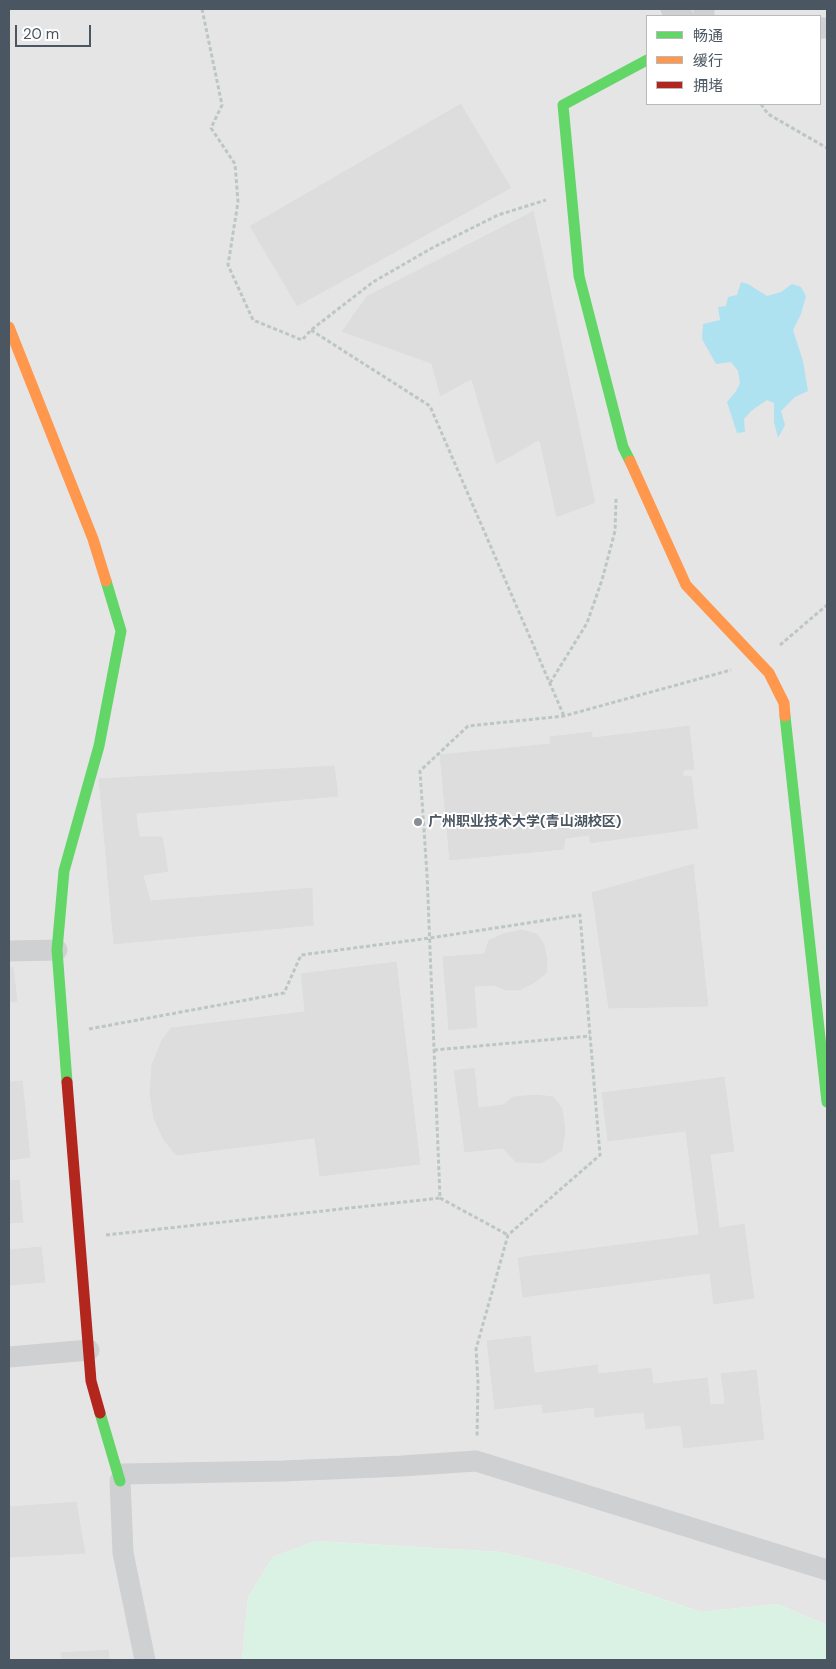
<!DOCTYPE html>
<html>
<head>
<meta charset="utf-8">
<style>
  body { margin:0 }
  #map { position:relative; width:836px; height:1669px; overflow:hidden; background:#f4f4f4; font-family:"DM Sans","Noto Sans SC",sans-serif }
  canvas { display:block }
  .frame { position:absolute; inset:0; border:10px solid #4a5661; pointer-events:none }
  .legend { position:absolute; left:646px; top:15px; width:175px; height:90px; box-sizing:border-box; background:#fff; border:1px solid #b7bbc0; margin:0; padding:6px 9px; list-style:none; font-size:15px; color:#4a5661 }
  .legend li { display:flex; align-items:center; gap:10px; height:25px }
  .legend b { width:25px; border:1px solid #b7bbc0 }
  .scale { position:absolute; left:15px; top:25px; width:76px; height:22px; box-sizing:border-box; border:2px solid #4a5661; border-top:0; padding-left:6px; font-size:15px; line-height:18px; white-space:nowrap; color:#4a5661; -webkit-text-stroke:4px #fff; paint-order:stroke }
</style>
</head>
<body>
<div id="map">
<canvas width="836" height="1669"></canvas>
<div class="frame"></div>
<ul class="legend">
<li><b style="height:6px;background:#63d668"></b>畅通</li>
<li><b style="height:6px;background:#ff974d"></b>缓行</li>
<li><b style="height:6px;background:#b3261e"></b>拥堵</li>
</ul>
<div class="scale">20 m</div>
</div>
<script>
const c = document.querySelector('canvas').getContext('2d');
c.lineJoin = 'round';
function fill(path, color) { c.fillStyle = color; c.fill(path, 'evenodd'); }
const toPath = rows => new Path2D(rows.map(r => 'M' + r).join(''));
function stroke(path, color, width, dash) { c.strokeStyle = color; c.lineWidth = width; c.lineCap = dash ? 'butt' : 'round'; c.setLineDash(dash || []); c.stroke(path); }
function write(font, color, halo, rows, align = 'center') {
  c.font = font + ' "DM Sans","Noto Sans SC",sans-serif'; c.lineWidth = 4; c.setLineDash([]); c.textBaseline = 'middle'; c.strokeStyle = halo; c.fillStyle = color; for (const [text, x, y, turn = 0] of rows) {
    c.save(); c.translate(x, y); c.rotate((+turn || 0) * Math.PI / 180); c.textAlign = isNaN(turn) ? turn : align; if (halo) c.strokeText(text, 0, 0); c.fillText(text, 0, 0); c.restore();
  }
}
fill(toPath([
  [9,9,827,9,827,1625,777,1604,701,1612,572,1569,501,1552,316,1541,273,1557,248,1597,242,1660,9,1660],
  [647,16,820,16,820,104,647,104]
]), '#e6e5e6');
fill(toPath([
  [316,1541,501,1552,572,1569,701,1612,777,1604,827,1625,827,1660,242,1660,248,1597,273,1557]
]), '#d9f2e3');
fill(toPath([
  [741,282,748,284,767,296,781,292,792,284,801,287,806,296,801,314,793,330,803,361,808,391,795,397,781,411,785,425,778,438,774,422,774,403,767,400,751,411,744,419,745,432,737,433,727,402,736,391,740,383,738,371,731,362,716,364,702,339,703,324,720,320,718,307,726,306,728,297,737,295]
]), '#aee2f0');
const building = toPath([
  [461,103,512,188,297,307,249,226,461,103],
  [534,210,596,503,556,518,539,441,496,465,471,380,440,397,431,364,341,332,366,296,534,210],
  [690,725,695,770,684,771,684,776,692,775,699,829,589,844,589,836,566,839,564,850,449,861,439,754,550,743,549,736,593,731,593,737,690,725],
  [335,765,339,797,137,814,140,836,163,836,169,872,144,876,151,900,313,887,314,926,113,945,98,778,335,765],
  [694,863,709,1007,608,1009,591,892,694,863],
  [521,929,537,933,545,945,548,959,548,972,535,983,520,991,505,991,494,986,475,987,478,1028,448,1031,442,956,484,953,488,940,503,933,521,929],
  [397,961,421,1165,319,1177,314,1139,176,1156,163,1140,153,1119,149,1092,151,1065,161,1040,171,1027,304,1011,300,973,397,961],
  [14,966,18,1002,9,1003,9,967,14,966],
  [475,1067,479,1107,503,1104,513,1096,537,1094,553,1096,563,1108,566,1130,563,1151,541,1164,516,1163,503,1149,464,1153,453,1070,475,1067],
  [725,1076,735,1152,711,1155,720,1227,745,1223,755,1299,713,1305,709,1274,522,1298,517,1257,698,1234,685,1132,607,1142,601,1092,725,1076],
  [23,1080,31,1158,9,1161,9,1081,23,1080],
  [20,1179,24,1223,9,1224,9,1180,20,1179],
  [42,1246,46,1283,9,1286,9,1249,42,1246],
  [531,1335,535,1372,598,1364,599,1373,652,1367,654,1383,708,1377,711,1404,724,1403,720,1373,757,1369,765,1440,683,1449,680,1426,645,1430,643,1413,594,1418,593,1408,542,1414,541,1405,494,1410,486,1340,531,1335],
  [77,1501,86,1554,9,1558,9,1506,77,1501],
  [109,1649,110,1660,61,1660,60,1652,109,1649]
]);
fill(building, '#ddddde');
stroke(building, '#e5e6e7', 1);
stroke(toPath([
  [202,9,222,105,211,128,235,164,238,202,228,265,253,320,302,340,311,330,373,282,432,248,498,215,546,200],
  [761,104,768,114,827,148],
  [311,330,430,406,564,716],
  [780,645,827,605],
  [550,683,587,623,602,580,615,531,616,499],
  [89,1029,284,993,301,955,430,938,580,915,600,1155,508,1235,476,1349,478,1382,477,1438],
  [434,1050,590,1036],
  [440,1198,508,1235],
  [106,1235,440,1198,427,874,420,771,468,726,564,716,731,670]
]), '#bcc7c4', 3, [4, 2.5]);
stroke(toPath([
  [671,9,683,16],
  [704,9,704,16],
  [820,28,827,28],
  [9,951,57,950],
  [9,1357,89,1350],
  [145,1660,123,1553,120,1481,124,1474,283,1471,402,1466,476,1461,827,1570]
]), '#ced0d2', 21);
stroke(toPath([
  [630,461,623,447,579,276,563,105,647,60],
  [785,716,827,1102],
  [67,1082,57,950,64,871,99,746,121,631,106,581],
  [100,1413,120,1481]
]), '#63d668', 11);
stroke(toPath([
  [9,327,93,539,106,581],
  [630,461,686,585,769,673,784,703,785,716]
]), '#ff974d', 11);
stroke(toPath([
  [67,1082,91,1381,100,1413]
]), '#b3261e', 11);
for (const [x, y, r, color] of [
  [418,822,5,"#868d94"]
]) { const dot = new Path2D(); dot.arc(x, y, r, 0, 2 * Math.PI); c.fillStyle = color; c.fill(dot); stroke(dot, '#fff', 2); }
write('bold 14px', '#4a5661', '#fff', [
  ["广州职业技术大学(青山湖校区)",428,822]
], 'left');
</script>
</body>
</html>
